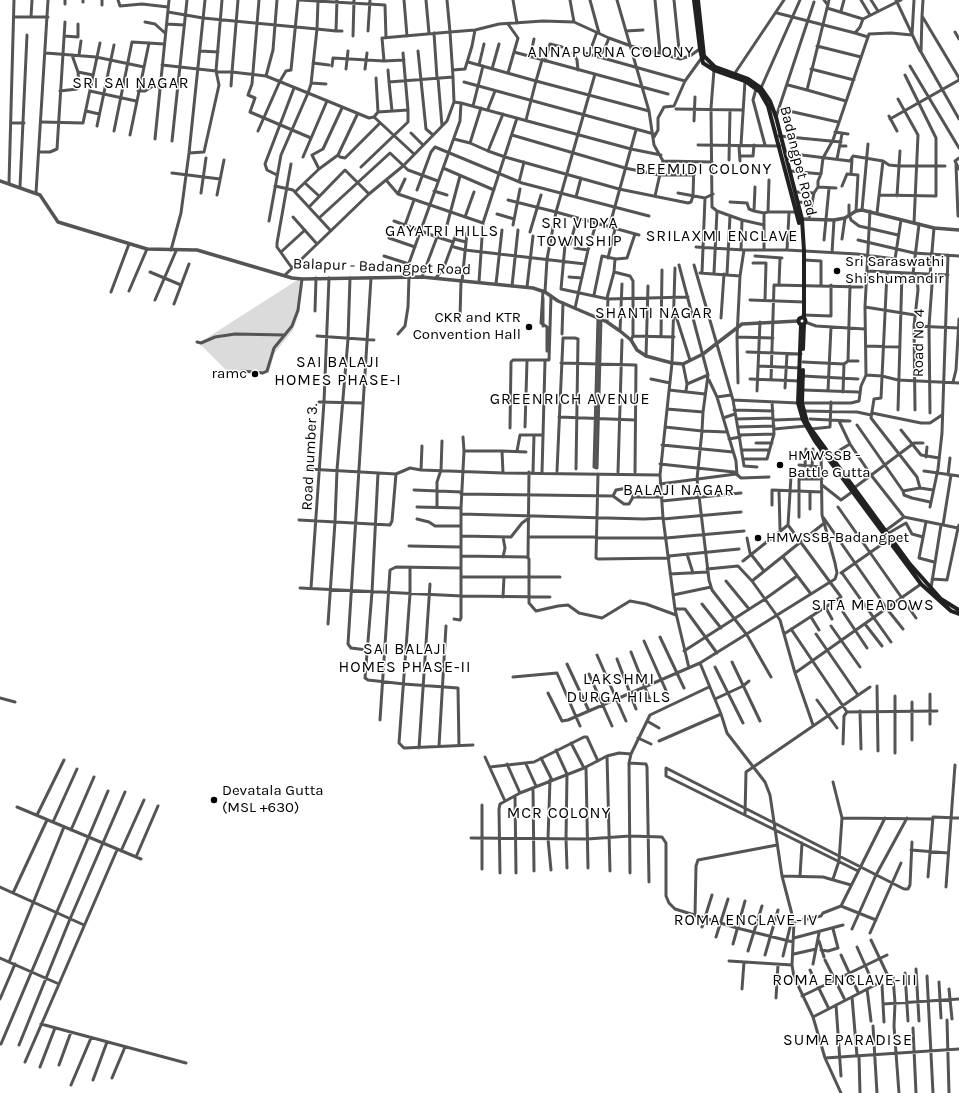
<!DOCTYPE html>
<html>
<head>
<meta charset="utf-8">
<style>
  body { margin:0 }
  canvas { display:block; background:#fff }
</style>
</head>
<body>
<canvas width="959" height="1093"></canvas>
<script>
const c = document.querySelector('canvas').getContext('2d');
c.lineJoin = 'round';
function fill(path, color) { c.fillStyle = color; c.fill(path, 'evenodd'); }
const toPath = rows => new Path2D(rows.map(r => 'M' + r).join(''));
function stroke(path, color, width, dash) { c.strokeStyle = color; c.lineWidth = width; c.lineCap = dash ? 'butt' : 'round'; c.setLineDash(dash || []); c.stroke(path); }
function write(font, color, halo, rows, align = 'center') {
  c.font = font + ' Karla,sans-serif'; c.lineWidth = 3; c.setLineDash([]); c.textBaseline = 'middle'; c.strokeStyle = halo; c.fillStyle = color; for (const [text, x, y, turn = 0] of rows) {
    c.save(); c.translate(x, y); c.rotate((+turn || 0) * Math.PI / 180); c.textAlign = isNaN(turn) ? turn : align; if (halo) c.strokeText(text, 0, 0); c.fillText(text, 0, 0); c.restore();
  }
}
fill(toPath([
  [299,279,302,287,298,301,300,311,293,330,274,354,269,373,226,370,199,343]
]), '#dbdbdb');
stroke(toPath([
  [102,0,102,5],
  [118,0,120,6,142,4,168,7],
  [238,0,232,72,266,76,308,93,311,84,317,29,336,31,337,0],
  [259,0,252,84,248,95,255,98,250,112,311,138],
  [300,0,385,5,386,38],
  [404,0,407,36],
  [426,0,429,33],
  [513,0,517,23],
  [570,0,574,22],
  [590,0,599,33],
  [617,0,649,111,654,145,663,161,655,196],
  [655,0,660,52],
  [674,0,680,59],
  [824,0,828,5],
  [861,0,870,15],
  [871,0,878,11],
  [896,0,920,51],
  [923,0,922,16,959,78],
  [83,2,83,0],
  [65,4,65,0],
  [827,8,863,19,901,0],
  [841,11,844,0],
  [168,12,203,18,317,29,318,1],
  [777,13,855,33,860,27,863,19],
  [922,16,921,52,959,119],
  [14,17,48,17],
  [31,17,32,0],
  [145,22,155,24,165,33],
  [167,24,184,25],
  [508,24,518,38,508,73],
  [336,31,342,31],
  [368,31,370,0],
  [626,31,643,30],
  [955,32,959,39],
  [434,33,437,78],
  [855,33,868,37],
  [64,36,78,37,78,24],
  [353,36,354,0],
  [609,38,631,46,680,59,690,56,701,48],
  [817,46,861,57],
  [200,51,218,52],
  [418,51,426,129,433,135],
  [514,52,668,94],
  [46,53,96,57,144,67],
  [573,53,577,60,578,70],
  [585,53,685,81,703,56],
  [589,54,597,32],
  [79,55,81,41],
  [530,57,534,39],
  [404,60,384,61,382,38,450,32,447,0],
  [542,60,536,81,649,111],
  [545,61,550,44,562,47],
  [468,62,536,81,526,120],
  [313,63,329,65],
  [162,65,216,71],
  [479,65,484,44],
  [332,66,333,58,384,61],
  [910,66,959,148],
  [346,69,348,51],
  [365,69,367,53],
  [492,69,499,44],
  [811,69,854,80],
  [388,70,389,82,453,77,450,32,475,30,499,24,543,21,574,22,609,38,604,50,598,57],
  [453,70,465,69,472,46,475,30],
  [78,72,93,75],
  [217,72,232,72,231,86],
  [735,73,784,0],
  [266,76,273,50,277,0],
  [376,78,378,112],
  [438,78,442,126],
  [389,82,392,111],
  [464,82,654,134],
  [311,83,326,84],
  [788,85,807,90,829,0],
  [761,88,800,0],
  [756,89,753,100,765,145],
  [807,90,846,101],
  [60,91,77,89,79,87,78,72,72,55],
  [90,91,136,101],
  [138,91,145,91,153,86,159,87],
  [898,99,918,135,914,223],
  [461,103,631,149,661,155],
  [473,106,483,66],
  [488,109,495,91],
  [676,109,743,110],
  [780,109,838,122],
  [86,111,99,114],
  [889,116,897,131],
  [374,117,414,154],
  [776,117,814,2],
  [890,119,959,80],
  [694,121,695,97],
  [42,122,83,123,100,43],
  [12,123,24,123],
  [97,126,114,45],
  [114,131,132,42,164,44],
  [258,131,280,81,286,71,291,70,298,0],
  [835,132,848,134],
  [411,133,423,145],
  [130,135,149,43],
  [512,135,625,168,659,175,694,175],
  [779,136,841,142],
  [654,137,658,130,658,118,664,107,674,106,685,81],
  [155,139,169,0],
  [454,139,470,143,481,108],
  [172,141,187,0],
  [470,143,488,151,503,114],
  [698,145,780,146],
  [741,145,745,81],
  [739,146,740,161],
  [840,146,846,146],
  [488,151,505,157,619,189,688,203,691,202,693,196,694,162],
  [39,152,50,152,57,149,65,22],
  [189,153,204,152,219,85,216,71,222,0],
  [786,153,850,161,853,156,883,161,889,165,899,166,945,166],
  [338,155,340,157,345,158,380,123],
  [740,156,753,156,754,145],
  [303,157,327,101],
  [959,158,955,161,959,169],
  [837,159,842,134],
  [729,160,730,110],
  [663,161,712,162],
  [291,164,277,243,277,247,292,268],
  [956,165,958,216],
  [361,167,408,122,408,110],
  [443,168,494,190],
  [319,169,312,155,323,149,342,108],
  [790,171,821,174],
  [172,173,220,179],
  [851,174,852,159],
  [277,175,267,170,265,164,294,88],
  [386,180,398,194,483,223],
  [769,180,768,212,798,212],
  [519,182,524,162],
  [9,183,14,0],
  [305,183,319,196],
  [275,186,293,190,331,231],
  [842,186,847,174,858,175,856,211],
  [20,187,27,35],
  [755,187,754,211,764,213],
  [818,187,836,188],
  [417,190,431,152,435,147,522,183,649,216],
  [434,191,447,195],
  [295,192,319,169,338,155,357,115],
  [796,192,814,193],
  [36,193,48,0],
  [201,193,206,158],
  [678,193,705,198,713,194],
  [398,194,405,179],
  [217,195,224,160],
  [879,195,936,196,936,138,905,75],
  [897,196,900,151],
  [576,197,581,178],
  [508,200,556,212,639,235],
  [730,202,747,203,749,209,754,211],
  [798,202,812,203],
  [849,205,849,214,851,220,859,226,898,235],
  [309,207,345,170,369,194],
  [862,210,868,144],
  [717,211,742,220,764,225],
  [877,213,883,161],
  [497,214,514,219],
  [293,217,317,244],
  [465,217,474,192],
  [319,218,390,153,408,170,438,181],
  [809,218,814,193,818,187,818,181,821,174,823,158,833,140,869,34,891,33,912,35,914,0],
  [269,221,281,155,308,93,369,118,374,117,378,112,408,110,403,53],
  [394,221,437,237,422,277],
  [405,225,414,200],
  [447,225,460,176],
  [513,225,520,189],
  [439,228,437,237,453,242],
  [609,228,636,130],
  [530,232,541,195],
  [389,238,415,247],
  [454,239,466,242],
  [842,239,845,218],
  [824,240,829,188],
  [858,240,914,253,959,256],
  [570,244,577,219],
  [565,245,561,289,608,299,688,297],
  [454,247,465,250,585,264],
  [696,247,744,250,787,250,857,254,895,259,901,220],
  [575,248,588,250],
  [764,249,764,213,768,212],
  [171,250,181,213,189,153,205,0],
  [741,250,742,220],
  [787,250,789,213],
  [281,252,305,230],
  [832,253,834,220],
  [384,256,409,264],
  [755,256,782,258],
  [608,258,615,229],
  [804,260,821,261,821,285],
  [753,263,766,263,765,300],
  [679,265,708,375,703,412],
  [694,265,733,400,739,435,774,434],
  [675,268,672,363,660,475,663,518,675,609,689,668],
  [867,271,948,275],
  [150,272,181,285],
  [614,272,630,276,633,281,633,336,631,340],
  [887,272,881,398,874,399,871,418,917,477,920,488,933,490],
  [700,273,740,276,744,250],
  [702,273,705,198],
  [714,273,717,211,712,207,711,108,714,70],
  [727,274,730,216],
  [913,274,919,224],
  [285,275,369,194,403,166,447,121,454,102],
  [929,275,932,285,929,326,930,413],
  [930,275,934,228],
  [404,277,460,121,461,103,454,102,453,77],
  [569,277,582,278],
  [436,278,444,267,457,232],
  [462,281,467,233],
  [479,282,483,223,517,118],
  [496,284,502,230],
  [779,284,780,258],
  [512,286,518,230],
  [527,287,533,236],
  [129,291,147,249],
  [543,291,541,323,547,327,547,351],
  [111,292,129,244],
  [545,292,547,259,556,212,595,74],
  [594,295,602,256,616,259,627,258,635,234],
  [607,298,614,272,615,259],
  [155,300,176,251],
  [750,300,804,302],
  [174,304,189,264],
  [865,307,915,315],
  [575,308,588,250,596,224],
  [315,311,316,278],
  [675,313,690,360],
  [803,315,831,316,831,285],
  [460,317,461,281],
  [598,318,594,467,597,468,601,319],
  [721,318,724,274],
  [607,322,608,299],
  [805,322,816,326,865,329],
  [543,326,543,298],
  [914,326,959,328],
  [620,331,622,284],
  [398,334,405,326,408,307,409,277],
  [562,334,563,303],
  [317,336,374,340],
  [633,336,674,337],
  [661,336,662,270],
  [737,337,773,338],
  [197,342,201,343,215,337,235,334,285,335],
  [866,346,900,347],
  [747,352,801,354],
  [646,356,648,286],
  [848,361,850,286],
  [803,362,844,364,848,361,858,361],
  [561,363,636,365,635,472],
  [683,364,687,384,686,391],
  [759,366,800,368],
  [242,371,263,373,267,371,274,348,292,326,298,310,302,279],
  [866,375,882,376,898,380,959,383],
  [803,376,858,379],
  [651,379,670,383],
  [750,379,800,381],
  [709,380,717,397,736,461,737,475],
  [771,380,774,285,862,287],
  [953,382,956,370,959,319],
  [738,383,737,337,740,276],
  [687,384,708,375],
  [785,388,787,354],
  [669,390,705,394],
  [803,390,858,392],
  [757,391,760,322],
  [828,391,831,327],
  [843,392,844,364],
  [717,397,731,395],
  [733,400,798,403],
  [319,402,362,403],
  [802,403,851,403,859,401,861,386,866,375,865,307,870,211],
  [734,410,773,411],
  [898,410,902,273],
  [915,410,914,326,918,290,917,274],
  [804,411,857,412,871,415],
  [872,413,921,423,930,423,942,415],
  [559,417,635,420],
  [723,418,735,414],
  [736,419,773,418],
  [810,419,850,421],
  [774,420,802,419],
  [839,421,850,444,871,475,904,517,885,531],
  [857,425,903,491,920,488],
  [525,427,527,361],
  [665,427,702,431,703,412,667,409],
  [738,427,774,426],
  [510,428,511,362,513,360,549,360,551,296],
  [774,429,806,426],
  [811,429,830,427,831,402],
  [901,430,921,455,939,458],
  [727,432,702,431,697,479,709,580,712,590,747,635,771,677],
  [739,435,744,466,757,467],
  [729,439,740,437],
  [756,443,772,443],
  [662,445,733,452],
  [742,450,769,450],
  [464,451,502,451,503,473],
  [502,451,526,452],
  [517,451,520,435,542,435],
  [830,456,850,444],
  [926,457,927,447],
  [743,459,767,459,774,434,772,402],
  [660,464,734,472,741,478,769,477],
  [799,465,821,467],
  [805,466,806,449],
  [812,467,813,449],
  [308,469,396,474,410,468,421,470,503,473,660,475],
  [421,470,422,446],
  [557,471,563,338,575,338,578,339,576,469],
  [924,471,959,476],
  [533,472,534,435],
  [618,472,622,340],
  [378,473,372,592,365,678,368,680,404,684,458,688,459,746],
  [542,473,545,361],
  [598,474,596,558,598,559,669,558],
  [948,475,950,458],
  [660,484,736,474],
  [822,485,841,500,852,492],
  [854,488,914,443,923,443],
  [414,490,462,492],
  [779,491,780,529],
  [903,491,904,495,912,498,930,502],
  [461,494,613,496,624,504,629,504,633,497,662,497],
  [613,496,616,490,627,488,630,489,633,497],
  [662,501,741,493],
  [772,505,772,490,822,492],
  [417,507,461,508],
  [437,507,437,482,441,470,442,441],
  [838,507,916,618],
  [930,507,938,469,942,433,948,255],
  [810,509,810,492],
  [461,514,644,519,663,518],
  [799,517,799,479,822,479],
  [823,517,887,609,903,629],
  [904,517,958,528,959,525],
  [417,519,429,522,435,526,461,526],
  [663,519,741,512],
  [299,520,390,525,392,521,396,474],
  [926,522,919,558,934,562],
  [943,525,951,475],
  [887,534,906,523,912,534,923,537],
  [461,536,511,537,522,523,529,518],
  [503,537,505,548,503,557],
  [529,537,596,537],
  [596,538,666,538,744,531],
  [747,538,750,553,764,571],
  [409,546,460,547],
  [687,554,693,573],
  [461,556,527,557,529,559,529,603,536,611,558,606,568,605,579,613,602,618,630,601,646,604,676,615],
  [669,556,739,549],
  [783,557,811,594],
  [528,558,529,472],
  [743,561,788,525],
  [410,567,410,594,399,743,404,748,473,745],
  [707,569,738,566,752,581,780,620,795,673,813,725],
  [841,573,888,540],
  [842,573,891,642],
  [670,574,707,572],
  [462,577,560,577],
  [932,579,947,580,958,528],
  [726,581,749,609],
  [752,581,823,524],
  [300,588,462,596,550,597],
  [311,588,324,402,329,278],
  [931,588,941,525],
  [673,595,711,587],
  [503,597,504,577],
  [702,604,721,628],
  [826,608,832,619],
  [675,609,685,609,717,653],
  [843,612,867,648],
  [811,617,819,630],
  [454,619,460,620,461,618,461,508,464,451,463,437],
  [328,624,335,522,337,470,348,339,350,278],
  [865,624,882,646],
  [831,626,860,667],
  [791,629,847,712,937,711],
  [784,634,841,597,788,525,791,476],
  [816,634,858,695],
  [660,637,684,688],
  [644,641,668,695],
  [367,650,351,648,348,644,371,278],
  [684,651,765,599,797,576],
  [631,652,650,700],
  [597,655,626,721],
  [617,659,636,709],
  [732,662,760,721],
  [700,663,721,714,727,733,765,782,770,795,782,876,794,922,792,965,794,977,813,1017,825,1058,841,1093],
  [567,664,589,711],
  [715,667,743,723],
  [795,673,921,584],
  [589,674,612,726],
  [513,677,557,673,580,726],
  [877,686,878,751],
  [548,693,562,721,568,720,700,663,835,579,837,573,835,563,822,515,821,448],
  [930,694,930,724],
  [895,696,895,753],
  [0,698,15,702],
  [715,699,743,686,749,681],
  [817,700,837,728],
  [912,702,912,740],
  [860,711,861,749],
  [380,720,390,570,396,567,461,568],
  [647,721,659,728],
  [638,738,651,744],
  [659,741,721,714],
  [571,743,584,768],
  [843,744,844,716,847,712],
  [439,746,446,626],
  [419,748,430,584],
  [556,750,567,774,566,839,567,868],
  [607,756,610,871],
  [485,757,505,801],
  [541,758,552,780],
  [629,763,646,764,647,767,649,882],
  [507,764,520,793],
  [526,764,536,786],
  [490,767,534,762,584,737,587,737,598,761],
  [586,767,588,868],
  [550,780,548,839,551,870],
  [533,788,534,871],
  [515,796,516,873],
  [17,807,141,859],
  [37,815,64,760],
  [745,815,746,772,870,687],
  [842,818,932,819],
  [53,822,77,769],
  [71,830,94,777],
  [471,838,587,839,630,836,662,837,666,843,666,896,669,903,675,909,737,928,793,942],
  [911,850,948,853],
  [121,851,144,800],
  [136,857,158,806],
  [482,869,482,805],
  [858,871,666,776,666,768,904,889,908,889,910,885,912,842],
  [500,873,499,809,500,804,520,793,584,768,607,756,619,753,631,754],
  [630,873,629,763,631,754,650,715,709,687],
  [782,876,823,877,851,885],
  [800,876,802,843],
  [928,877,933,817,959,818],
  [833,879,839,861,842,818,833,782],
  [0,887,84,925],
  [946,887,955,765],
  [13,893,47,820],
  [841,906,876,920],
  [695,916,696,866,698,860,777,845],
  [794,922,821,916,823,913,841,906,885,818],
  [702,927,712,895],
  [852,929,876,875,907,818],
  [870,933,901,863],
  [716,937,728,899],
  [794,938,843,925],
  [871,940,888,976],
  [819,941,824,957],
  [733,944,745,901],
  [857,947,873,983],
  [821,950,828,951,838,948,833,929],
  [748,951,762,906],
  [794,954,816,949],
  [765,955,778,910],
  [841,955,858,992],
  [783,956,793,915],
  [0,958,59,984,25,1062],
  [825,960,844,998],
  [729,961,792,965],
  [9,962,64,827],
  [813,964,819,933],
  [916,969,919,1021],
  [810,970,828,1007],
  [905,973,908,1021],
  [927,976,933,1093],
  [893,977,895,1003,894,1026,899,1093],
  [939,982,941,1018],
  [59,984,117,850],
  [742,989,744,962],
  [867,989,871,1021],
  [949,989,952,1019],
  [802,996,887,955],
  [852,997,857,1056],
  [776,998,778,965],
  [0,999,15,964],
  [883,1004,959,999],
  [836,1005,841,1076],
  [813,1017,879,983,882,985,884,1022],
  [947,1020,949,1093],
  [41,1024,186,1063],
  [873,1026,877,1093],
  [913,1028,916,1093],
  [1,1044,108,791],
  [19,1045,70,919,125,792],
  [859,1056,860,1093],
  [825,1058,959,1049],
  [59,1065,71,1032],
  [40,1067,55,1028],
  [112,1078,125,1047],
  [93,1080,107,1042],
  [71,1085,91,1038]
]), '#545454', 3);
stroke(toPath([
  [0,181,40,195,58,222,147,249,197,250,292,278,302,279,422,277,533,288,545,292,558,301,607,322,620,331,631,340,637,350,646,356,672,363,683,364,703,354,742,324,798,321],
  [799,219,834,220,845,218,856,211,862,210,934,228,959,230]
]), '#545454', 3.5);
stroke(toPath([
  [694,0,700,49,703,63,714,70,745,81,760,92,768,106,799,223],
  [698,0,704,56,715,67,748,79,761,88,770,101,776,117,802,219,804,251,804,318],
  '798.5 321a3.5 3.5 0 1 1 7 0a3.5 3.5 0 1 1-7 0Z',
  [801,325,798,403,803,420,815,441,921,584,951,611,959,614],
  [803,349,804,324],
  [803,370,802,403,807,422,811,429,909,563,941,599,959,610]
]), '#212121', 4);
for (const [x, y, r, color] of [
  [837,271,4,"#000"],
  [529,327,4,"#000"],
  [255,374,4,"#000"],
  [780,465,4,"#000"],
  [758,538,4,"#000"],
  [214,800,4,"#000"]
]) { const dot = new Path2D(); dot.arc(x, y, r, 0, 2 * Math.PI); c.fillStyle = color; c.fill(dot); stroke(dot, '#fff', 1.5); }
write('15px', '#000', '#fff', [
  ["Badangpet Road",798,161,76],
  ["Balapur - Badangpet Road",382,267,2],
  ["Road No 4",919,343,-89],
  ["Road number 3.",310,457,-87]
]);
write('15px', '#000', '#fff', [
  ["Sri Saraswathi",845,262],
  ["Shishumandir",845,279],
  ["CKR and KTR",521,318,"right"],
  ["Convention Hall",521,335,"right"],
  ["ramc",247,374,"right"],
  ["HMWSSB -",788,456],
  ["Battle Gutta",788,473],
  ["HMWSSB-Badangpet",766,538],
  ["Devatala Gutta",222,791],
  ["(MSL +630)",222,808]
], 'left');
c.letterSpacing = '1px';
write('16px', '#000', '#fff', [
  ["ANNAPURNA COLONY",611,52],
  ["SRI SAI NAGAR",131,83],
  ["BEEMIDI COLONY",704,169],
  ["SRI VIDYA",580,223],
  ["TOWNSHIP",580,241],
  ["GAYATRI HILLS",442,231],
  ["SRILAXMI ENCLAVE",722,236],
  ["SHANTI NAGAR",654,313],
  ["SAI BALAJI",338,362],
  ["HOMES PHASE-I",338,380],
  ["GREENRICH AVENUE",570,399],
  ["BALAJI NAGAR",679,490],
  ["SITA MEADOWS",873,605],
  ["SAI BALAJI",405,649],
  ["HOMES PHASE-II",405,667],
  ["LAKSHMI",619,679],
  ["DURGA HILLS",619,697],
  ["MCR COLONY",559,813],
  ["ROMA ENCLAVE-IV",746,920],
  ["ROMA ENCLAVE-III",845,980],
  ["SUMA PARADISE",848,1040]
]);
c.letterSpacing = '0px';
</script>
</body>
</html>
